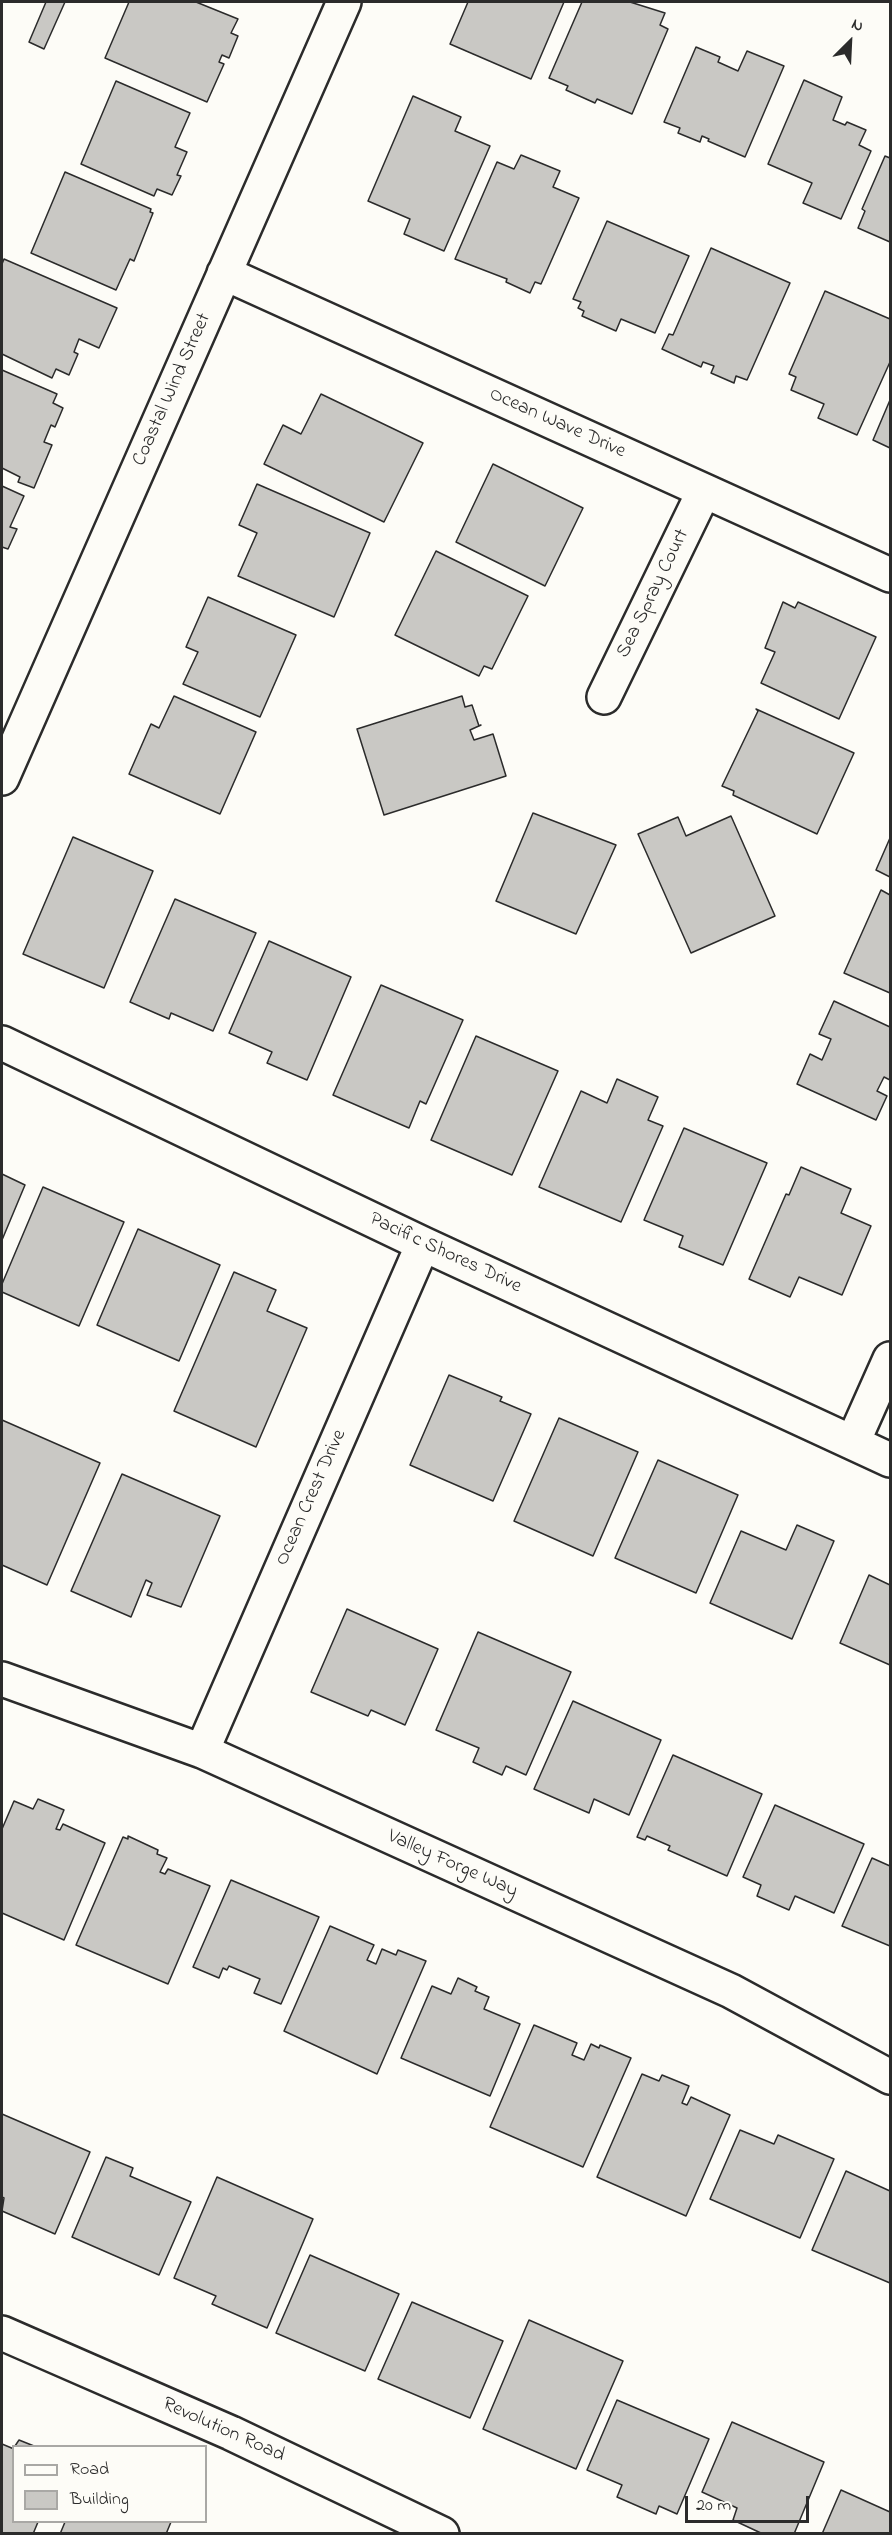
<!DOCTYPE html>
<html>
<head>
<meta charset="utf-8">
<style>
  body { margin:0 }
  #map { position:relative; width:892px; height:2535px; overflow:hidden; background:#fdfcf7; font-family:"Indie Flower",sans-serif }
  canvas { display:block }
  .frame { position:absolute; inset:0; border:3px solid #2b2b2b; pointer-events:none }
  .legend { position:absolute; left:12px; top:2445px; width:195px; height:78px; box-sizing:border-box; background:#fdfcf7; border:2px solid #a9a8a5; margin:0; padding:8px 10px; list-style:none; font-size:18px; color:#2b2b2b }
  .legend li { display:flex; align-items:center; gap:12px; height:30px }
  .legend b { width:30px; border:2px solid #a9a8a5 }
  .north { position:absolute; left:820px; top:12px; width:60px; height:60px; -webkit-text-stroke:4px #fdfcf7; paint-order:stroke; rotate:24deg; font-size:16px; font-weight:700; line-height:24px; text-align:center; color:#2b2b2b }
  .north::after { content:''; display:block; margin:auto; width:21px; height:27px; background:#2b2b2b; clip-path:polygon(50% 0,100% 100%,50% 72%,0 100%) }
  .scale { position:absolute; left:685px; top:2496px; width:124px; height:27px; box-sizing:border-box; border:3px solid #2b2b2b; border-top:0; padding-left:8px; font-size:18px; line-height:21px; white-space:nowrap; color:#2b2b2b; -webkit-text-stroke:4px #fdfcf7; paint-order:stroke }
</style>
</head>
<body>
<div id="map">
<canvas width="892" height="2535"></canvas>
<div class="frame"></div>
<ul class="legend">
<li><b style="height:8px;background:#fdfcf7"></b>Road</li>
<li><b style="height:16px;background:#c9c8c4"></b>Building</li>
</ul>
<div class="north">N</div>
<div class="scale">20 m</div>
</div>
<script>
const c = document.querySelector('canvas').getContext('2d');
c.lineJoin = 'round';
function fill(path, color) { c.fillStyle = color; c.fill(path, 'evenodd'); }
const toPath = rows => new Path2D(rows.map(r => 'M' + r).join(''));
function stroke(path, color, width, dash) { c.strokeStyle = color; c.lineWidth = width; c.lineCap = dash ? 'butt' : 'round'; c.setLineDash(dash || []); c.stroke(path); }
function write(font, color, halo, rows, align = 'center') {
  c.font = font + ' "Indie Flower",sans-serif'; c.lineWidth = 4.5; c.setLineDash([]); c.textBaseline = 'middle'; c.strokeStyle = halo; c.fillStyle = color; for (const [text, x, y, turn = 0] of rows) {
    c.save(); c.translate(x, y); c.rotate((+turn || 0) * Math.PI / 180); c.textAlign = isNaN(turn) ? turn : align; if (halo) c.strokeText(text, 0, 0); c.fillText(text, 0, 0); c.restore();
  }
}
const building = toPath([
  [46,2,65,2,44,49,29,42,46,2],
  [129,2,196,2,238,19,231,33,238,36,229,58,222,55,219,62,224,64,207,102,105,58,129,2],
  [468,2,564,2,531,79,450,44,468,2],
  [582,2,630,2,665,13,660,25,668,29,632,114,597,99,595,103,566,90,568,86,549,78,582,2],
  [696,47,720,57,718,62,738,71,747,51,784,66,745,157,708,141,709,139,702,136,700,142,678,133,680,128,664,122,696,47],
  [804,80,842,97,833,120,845,125,847,122,866,130,859,145,871,151,841,219,803,203,812,183,768,164,804,80],
  [116,81,190,113,175,147,187,152,177,175,181,176,172,195,157,189,154,196,81,164,116,81],
  [413,96,461,117,455,131,490,146,444,251,404,234,410,219,368,201,413,96],
  [521,155,560,171,553,187,579,198,541,284,535,282,530,293,506,282,507,279,455,259,497,162,514,169,521,155],
  [885,156,890,158,890,242,858,228,865,211,862,209,885,156],
  [65,172,151,209,150,212,153,213,134,261,130,259,116,290,31,253,65,172],
  [607,221,689,256,655,333,621,319,616,331,582,316,584,311,578,308,581,302,573,299,607,221],
  [711,248,790,283,747,380,736,376,734,383,711,373,714,366,703,362,701,367,662,349,669,334,673,335,711,248],
  [4,259,117,308,99,348,79,339,74,352,78,354,69,375,56,369,52,378,2,354,2,264,4,259],
  [825,291,890,319,890,362,857,435,818,418,824,404,791,390,796,377,789,374,825,291],
  [2,370,57,394,53,403,63,408,55,427,51,425,44,442,52,445,34,488,18,482,20,477,2,468,2,370],
  [321,394,423,443,384,522,264,464,283,425,301,434,321,394],
  [890,400,890,448,873,440,890,400],
  [493,464,583,508,545,586,456,542,493,464],
  [257,484,370,533,334,617,238,576,257,533,239,525,257,484],
  [2,486,24,496,10,527,17,529,8,549,2,547,2,486],
  [436,551,528,596,492,669,484,666,479,676,395,635,436,551],
  [208,597,296,635,260,717,183,684,198,652,186,647,208,597],
  [783,602,795,608,798,602,876,637,839,719,761,683,775,652,765,648,783,602],
  [174,696,256,732,220,814,129,774,151,724,159,728,174,696],
  [462,696,465,707,472,705,479,726,481,725,470,730,474,740,493,734,506,776,384,815,357,729,462,696],
  [756,709,854,753,817,834,733,795,734,791,722,786,758,711,756,709],
  [533,813,616,845,576,934,496,901,533,813],
  [731,816,775,916,691,953,638,834,678,817,686,836,731,816],
  [73,837,153,871,104,988,23,954,73,837],
  [890,838,890,877,876,870,890,838],
  [881,890,890,895,890,993,844,973,881,890],
  [175,899,256,933,213,1031,171,1013,169,1019,130,1002,175,899],
  [269,941,351,977,307,1080,267,1063,272,1052,229,1033,269,941],
  [381,985,463,1020,426,1104,420,1101,409,1128,333,1095,381,985],
  [834,1001,890,1027,890,1080,884,1077,877,1091,887,1096,876,1120,797,1084,810,1054,822,1060,831,1039,819,1034,834,1001],
  [476,1036,558,1071,512,1175,431,1140,476,1036],
  [617,1079,658,1097,648,1120,663,1126,621,1222,539,1187,581,1091,607,1103,617,1079],
  [684,1128,767,1163,723,1265,679,1247,683,1236,644,1220,684,1128],
  [801,1167,851,1189,841,1213,871,1226,842,1295,799,1277,790,1297,749,1279,786,1194,789,1195,801,1167],
  [2,1174,25,1185,2,1240,2,1174],
  [43,1187,124,1222,79,1326,2,1292,2,1284,43,1187],
  [138,1229,220,1265,179,1361,97,1325,138,1229],
  [234,1272,276,1290,267,1311,307,1328,256,1447,174,1411,234,1272],
  [449,1375,502,1397,500,1401,531,1414,493,1501,410,1465,449,1375],
  [559,1418,638,1452,593,1556,514,1521,559,1418],
  [2,1420,100,1463,47,1585,2,1565,2,1420],
  [658,1460,738,1495,696,1593,615,1558,658,1460],
  [122,1474,220,1516,181,1607,147,1595,152,1583,146,1580,131,1617,71,1591,122,1474],
  [797,1525,834,1541,792,1639,710,1603,741,1531,786,1550,797,1525],
  [869,1575,890,1585,890,1665,840,1643,869,1575],
  [347,1609,438,1649,405,1725,371,1710,368,1716,311,1692,347,1609],
  [478,1632,571,1672,526,1775,506,1766,502,1775,473,1762,479,1748,436,1730,478,1632],
  [573,1701,661,1740,629,1815,594,1799,589,1813,534,1789,573,1701],
  [673,1755,762,1794,727,1876,668,1850,670,1846,647,1836,645,1840,637,1837,673,1755],
  [38,1799,64,1810,56,1829,60,1830,63,1824,105,1843,64,1940,2,1913,2,1829,14,1801,33,1809,38,1799],
  [775,1805,864,1844,834,1913,795,1896,789,1910,757,1896,761,1885,743,1877,775,1805],
  [128,1836,158,1850,157,1854,167,1858,160,1872,165,1874,168,1869,210,1886,168,1984,76,1945,123,1837,128,1839,128,1836],
  [872,1858,890,1866,890,1946,842,1926,872,1858],
  [231,1880,319,1917,281,2004,254,1993,260,1979,229,1966,227,1970,223,1968,219,1978,193,1967,231,1880],
  [330,1926,374,1945,367,1960,376,1964,382,1949,396,1955,398,1950,426,1961,377,2074,284,2031,330,1926],
  [458,1978,477,1987,475,1991,489,1997,484,2009,520,2024,490,2096,401,2058,432,1986,451,1994,458,1978],
  [534,2025,577,2043,572,2055,584,2060,591,2044,599,2048,600,2045,631,2058,583,2167,490,2127,534,2025],
  [642,2074,659,2081,662,2075,689,2086,682,2103,687,2105,691,2097,730,2115,686,2216,597,2177,642,2074],
  [2,2114,90,2152,55,2234,2,2211,4,2198,2,2197,2,2114],
  [740,2130,774,2144,778,2135,834,2159,800,2238,710,2199,740,2130],
  [106,2157,133,2168,130,2176,191,2202,159,2275,72,2237,106,2157],
  [846,2171,890,2191,890,2283,812,2250,846,2171],
  [217,2177,313,2219,267,2328,212,2304,216,2296,174,2278,217,2177],
  [310,2255,399,2294,365,2371,276,2333,310,2255],
  [412,2302,503,2341,470,2418,378,2379,412,2302],
  [529,2320,623,2361,576,2469,483,2429,529,2320],
  [617,2400,709,2439,677,2514,659,2506,656,2514,617,2497,622,2485,587,2470,617,2400],
  [732,2422,824,2462,794,2534,763,2534,733,2520,737,2508,702,2492,732,2422],
  [19,2440,34,2446,15,2446,19,2440],
  [2,2444,14,2449,14,2522,38,2522,33,2534,2,2534,2,2444],
  [841,2490,890,2512,890,2534,822,2534,841,2490],
  [65,2522,171,2522,166,2534,60,2534,65,2522]
]);
fill(building, '#c9c8c4');
stroke(building, '#2b2b2b', 1.5);
const street = toPath([
  [224,273,890,575],
  [604,697,704,491],
  [2,778,344,2],
  [2,1043,423,1244,890,1460],
  [853,1442,890,1359],
  [2,1679,202,1751,731,1991,890,2077],
  [202,1751,423,1244],
  [2,2333,231,2433,442,2534]
]);
stroke(street, '#2b2b2b', 38);
stroke(street, '#fdfcf7', 33);
write('20px', '#2b2b2b', '#fdfcf7', [
  ["Coastal Wind Street",173,390,-66],
  ["Ocean Wave Drive",557,424,24],
  ["Sea Spray Court",654,594,-64],
  ["Pacific Shores Drive",445,1254,25],
  ["Ocean Crest Drive",312,1498,-66],
  ["Valley Forge Way",452,1865,24],
  ["Revolution Road",223,2431,24]
]);
</script>
</body>
</html>
